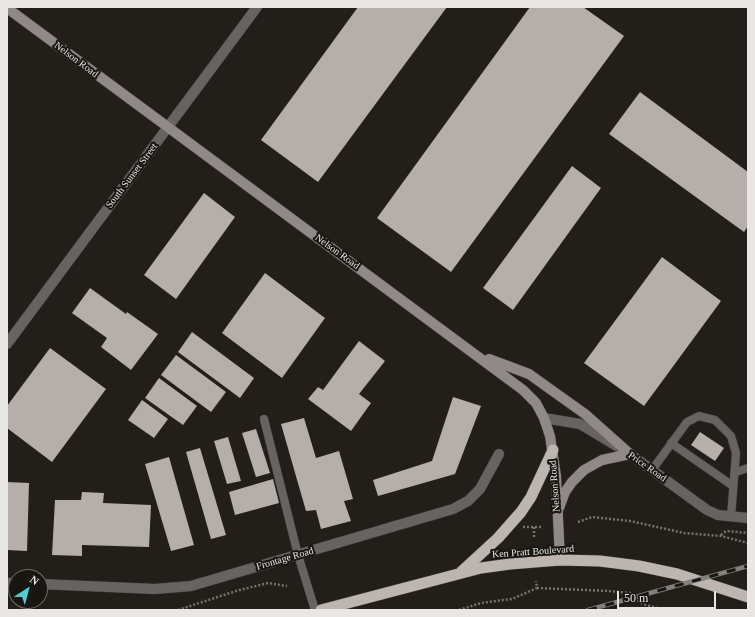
<!DOCTYPE html>
<html>
<head>
<meta charset="utf-8">
<style>
  body { margin:0 }
  #map { position:relative; width:755px; height:617px; overflow:hidden; background:#221f1a; font-family:"Times New Roman",serif }
  canvas { display:block }
  .frame { position:absolute; inset:0; border:8px solid #e9e7e4; pointer-events:none }
  .north { position:absolute; left:8px; top:569px; width:40px; height:40px; box-sizing:border-box; background:#181611; border:1px solid #6c6a65; border-radius:50%; rotate:36deg; font-size:11px; font-weight:700; line-height:16px; text-align:center; color:#e9e7e4 }
  .north::after { content:''; display:block; margin:auto; width:14px; height:18px; background:#51ccd2; clip-path:polygon(50% 0,100% 100%,50% 72%,0 100%) }
  .scale { position:absolute; left:617px; top:591px; width:99px; height:18px; box-sizing:border-box; border:2px solid #e9e7e4; border-top:0; padding-left:5px; font-size:12px; line-height:14px; white-space:nowrap; color:#e9e7e4; -webkit-text-stroke:3px #181611; paint-order:stroke }
</style>
</head>
<body>
<div id="map">
<canvas width="755" height="617"></canvas>
<div class="frame"></div>
<div class="north">N</div>
<div class="scale">50 m</div>
</div>
<script>
const c = document.querySelector('canvas').getContext('2d');
c.lineJoin = 'round';
function fill(path, color) { c.fillStyle = color; c.fill(path, 'evenodd'); }
const toPath = rows => new Path2D(rows.map(r => 'M' + r).join(''));
function stroke(path, color, width, dash) { c.strokeStyle = color; c.lineWidth = width; c.lineCap = dash ? 'butt' : 'round'; c.setLineDash(dash || []); c.stroke(path); }
function write(font, color, halo, rows, align = 'center') {
  c.font = font + ' "Times New Roman",serif'; c.lineWidth = 4; c.setLineDash([]); c.textBaseline = 'middle'; c.strokeStyle = halo; c.fillStyle = color; for (const [text, x, y, turn = 0] of rows) {
    c.save(); c.translate(x, y); c.rotate((+turn || 0) * Math.PI / 180); c.textAlign = isNaN(turn) ? turn : align; if (halo) c.strokeText(text, 0, 0); c.fillText(text, 0, 0); c.restore();
  }
}
fill(toPath([
  [358,7,447,7,318,182,261,140],
  [530,7,583,7,624,36,451,272,377,218],
  [640,92,748,172,748,226,744,232,609,134],
  [572,166,601,188,513,310,483,288],
  [204,193,235,217,176,299,144,275],
  [662,257,721,301,644,406,584,363],
  [265,273,325,318,282,378,222,333],
  [90,288,126,314,127,312,158,334,131,370,101,347,107,338,72,313],
  [192,332,254,378,240,398,178,352],
  [359,341,385,361,359,394,371,403,351,431,308,399,318,387,323,390],
  [50,348,106,389,52,462,7,428,7,406],
  [176,355,226,392,211,412,161,375],
  [159,378,197,406,183,425,145,398],
  [453,397,481,406,455,474,378,496,373,480,432,461],
  [142,400,168,419,154,438,128,420],
  [304,418,316,458,339,451,353,499,344,501,351,521,321,529,316,510,306,511,281,424],
  [256,429,270,473,256,477,242,433],
  [700,432,724,448,715,461,691,445],
  [228,437,241,481,227,484,214,441],
  [200,448,226,535,211,539,186,452],
  [169,457,194,545,171,551,145,464],
  [273,479,279,503,235,515,229,492],
  [7,482,29,483,27,551,7,550],
  [82,492,104,493,103,503,151,505,149,547,82,545,82,556,52,555,55,500,81,500]
]), '#b6aeab');
const service = toPath([
  [264,419,298,555,315,610],
  [671,443,733,486],
  [652,470,687,422,699,416,715,420,731,436,736,453,731,517],
  [736,472,748,468]
]);
const minor = toPath([
  [544,418,580,424,630,454,707,510,718,515,748,518],
  [7,583,16,583],
  [40,584,155,589,191,586,453,509,468,501,480,489,499,454]
]);
const tertiary = toPath([
  [7,344,257,7]
]);
const secondary = toPath([
  [7,8,523,390,536,403,544,418,550,436,556,476,560,560],
  [489,359,529,374,585,414,630,454],
  [559,508,565,492,572,482,584,470,602,460,630,454]
]);
const trunk = toPath([
  [461,572,498,538,521,512,531,497,553,450],
  [321,610,481,568,510,564,560,560,600,561,639,566,677,574,748,597]
]);
stroke(service, '#3e3b36', 9);
stroke(minor, '#3e3b36', 11);
stroke(tertiary, '#3e3b36', 11);
stroke(secondary, '#3e3b36', 11);
stroke(trunk, '#3e3b36', 12);
stroke(toPath([
  [578,522,592,517,630,521,684,533,721,536,748,543],
  [523,527,542,527],
  [534,527,534,537],
  [721,535,726,531,748,533],
  [537,588,608,591,630,593,633,598,643,604,664,610],
  [178,610,236,591,268,583,287,586],
  [459,610,481,603,512,599,537,588,536,581]
]), '#777470', 2.5, [2, 2]);
stroke(service, '#666362', 8);
stroke(minor, '#666362', 10);
stroke(tertiary, '#666362', 10);
stroke(secondary, '#8f8a88', 10);
stroke(trunk, '#bcb5b2', 11);
const rail = toPath([
  [588,610,748,566]
]);
stroke(rail, '#82807c', 4.5);
stroke(rail, '#181611', 3, [9]);
write('10px', '#e9e7e4', '#181611', [
  ["Nelson Road",76,60,37],
  ["South Sunset Street",132,176,-53],
  ["Nelson Road",337,252,36],
  ["Price Road",647,467,35],
  ["Nelson Road",555,486,-94],
  ["Ken Pratt Boulevard",533,552,-4],
  ["Frontage Road",285,559,-16]
]);
</script>
</body>
</html>
